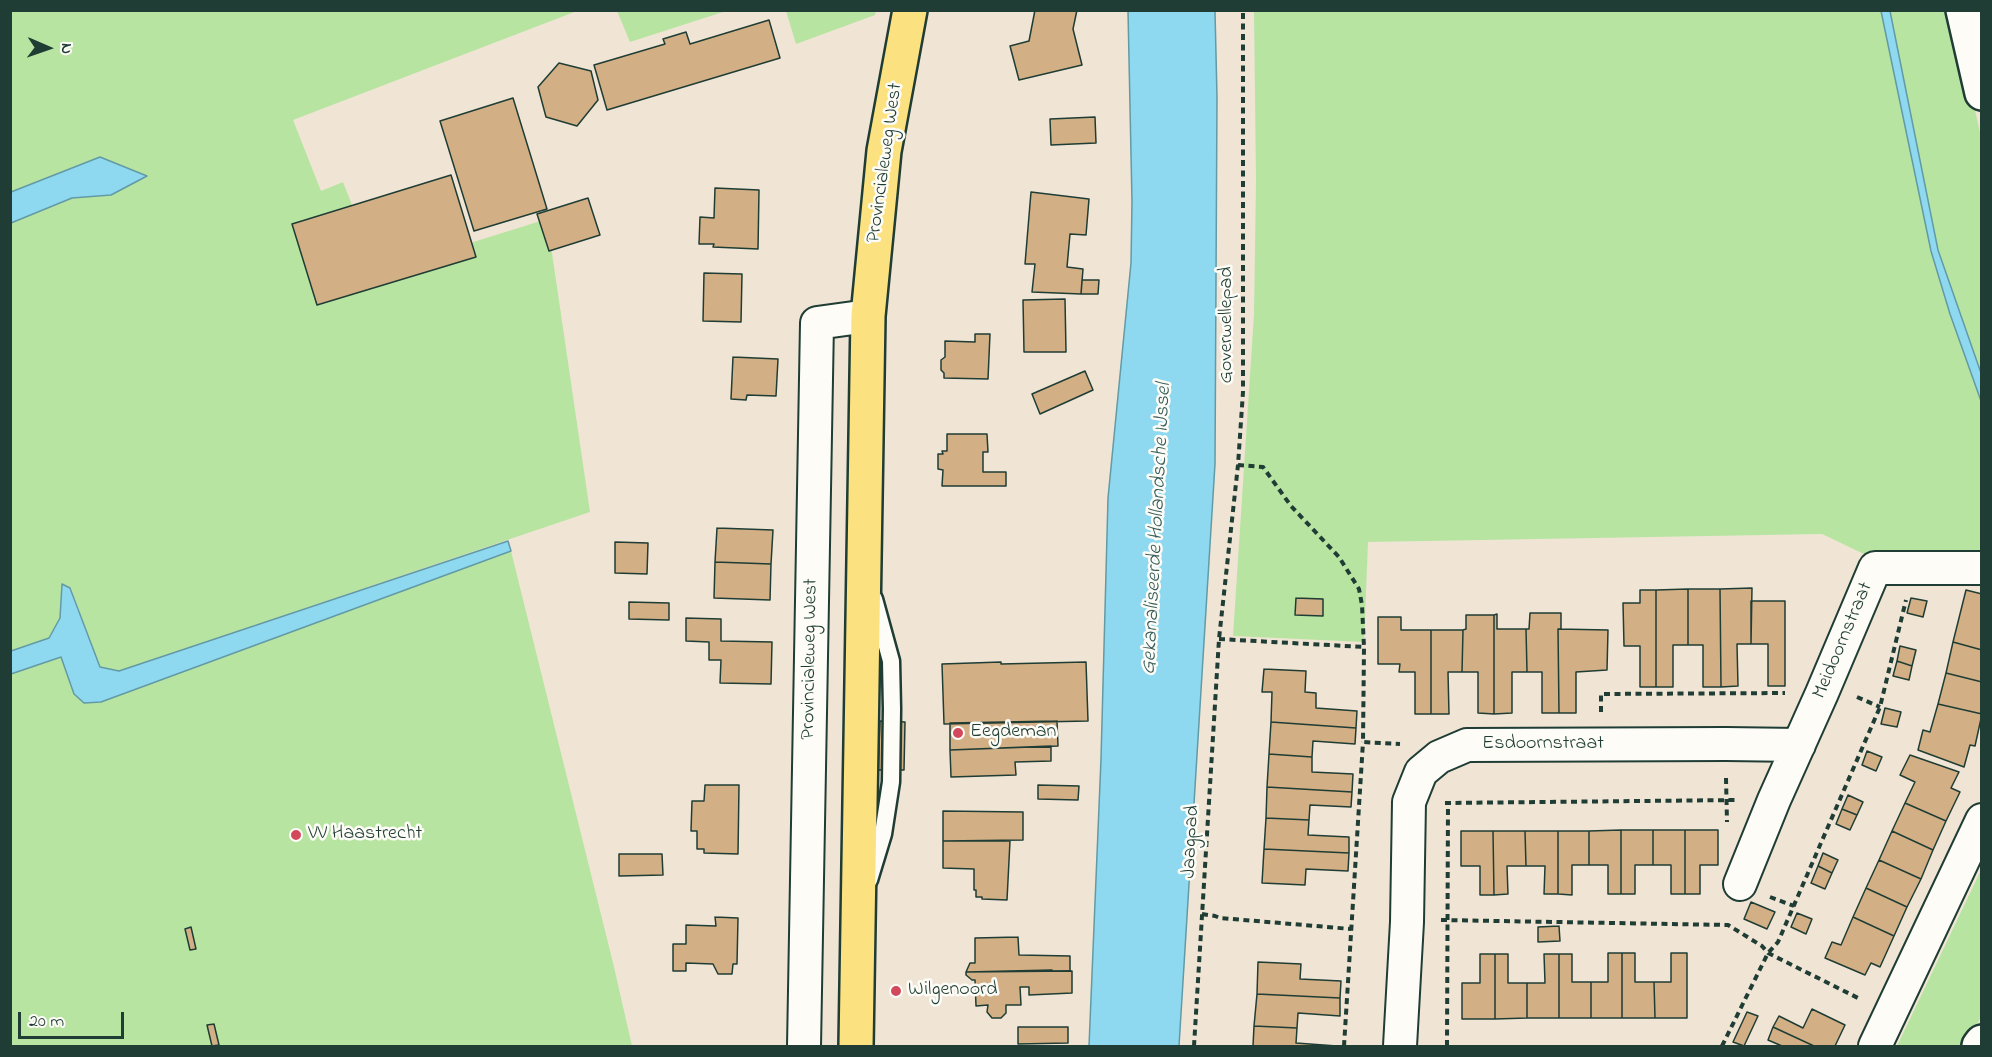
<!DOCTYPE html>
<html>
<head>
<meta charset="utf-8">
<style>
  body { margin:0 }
  #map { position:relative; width:1992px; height:1057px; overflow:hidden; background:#f0e5d5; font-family:"Indie Flower",sans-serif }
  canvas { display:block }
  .frame { position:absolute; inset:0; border:12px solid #1f3d34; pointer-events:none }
  .north { position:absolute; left:18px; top:18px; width:60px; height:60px; -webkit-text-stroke:4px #fdfcf7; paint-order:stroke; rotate:92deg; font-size:16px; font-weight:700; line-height:24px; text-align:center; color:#1f3d34 }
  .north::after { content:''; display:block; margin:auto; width:21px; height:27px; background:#1f3d34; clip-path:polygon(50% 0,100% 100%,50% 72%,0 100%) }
  .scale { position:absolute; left:18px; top:1012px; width:106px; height:27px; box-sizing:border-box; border:3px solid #1f3d34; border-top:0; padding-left:8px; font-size:18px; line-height:21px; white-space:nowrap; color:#1f3d34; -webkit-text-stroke:4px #fdfcf7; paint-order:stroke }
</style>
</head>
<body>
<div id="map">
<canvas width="1992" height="1057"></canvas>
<div class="frame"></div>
<div class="north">N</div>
<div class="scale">20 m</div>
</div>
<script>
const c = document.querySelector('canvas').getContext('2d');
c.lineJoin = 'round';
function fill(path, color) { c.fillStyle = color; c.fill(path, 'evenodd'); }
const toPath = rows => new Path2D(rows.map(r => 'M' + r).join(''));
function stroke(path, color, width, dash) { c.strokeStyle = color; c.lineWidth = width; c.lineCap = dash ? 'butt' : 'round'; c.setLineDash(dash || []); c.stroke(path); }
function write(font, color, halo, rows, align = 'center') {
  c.font = font + ' "Indie Flower",sans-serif'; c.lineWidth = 5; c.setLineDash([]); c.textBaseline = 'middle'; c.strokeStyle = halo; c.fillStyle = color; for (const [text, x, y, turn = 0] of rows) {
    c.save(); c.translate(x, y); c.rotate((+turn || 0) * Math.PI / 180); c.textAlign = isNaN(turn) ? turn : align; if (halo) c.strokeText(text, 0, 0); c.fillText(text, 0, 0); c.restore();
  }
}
fill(toPath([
  [10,11,577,11,293,120,321,191,343,182,361,228,467,244,547,219,590,512,119,671,100,667,71,588,63,585,60,618,49,638,11,651,11,223,72,198,111,195,100,157,11,192],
  [617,11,726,11,630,42],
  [786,11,787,10,876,11,875,15,796,44],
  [1254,11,1881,11,1913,162,1950,314,1981,401,1981,555,1868,556,1822,534,1368,542,1364,642,1233,636,1254,314,1256,181],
  [1890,11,1953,11,1981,137,1981,373,1938,250],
  [511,551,614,967,632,1046,11,1046,10,674,62,657,74,694,101,702],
  [1981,870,1981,1016,1967,1046,1897,1046]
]), '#b8e4a2');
const water = toPath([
  [1128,11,1215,11,1217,97,1215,464,1179,1046,1089,1046,1101,759,1108,498,1131,263,1132,202,1128,11],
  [1881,11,1890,11,1938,250,1981,373,1981,401,1950,314,1931,251,1881,11],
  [100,157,147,176,111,195,72,198,11,223,11,192,100,157],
  [508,541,511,551,101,702,84,703,74,694,61,657,11,674,11,651,49,638,60,618,62,584,70,588,100,667,119,671,508,541]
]);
fill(water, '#8ed8f0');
stroke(water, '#629aa5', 1.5);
const building = toPath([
  [1035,10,1077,10,1073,29,1082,65,1019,80,1010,46,1029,41,1035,10],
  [769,20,780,58,607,110,594,65,665,44,663,39,686,32,690,44,769,20],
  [559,63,591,71,598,100,577,126,546,117,538,87,559,63],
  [513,98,547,209,474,231,440,121,513,98],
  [1095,117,1096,143,1051,145,1050,119,1095,117],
  [451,175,476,257,317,305,292,224,451,175],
  [715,188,759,190,758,249,713,247,714,244,699,244,700,217,714,218,715,188],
  [1031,192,1089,199,1086,235,1070,234,1067,267,1083,269,1081,294,1032,292,1035,264,1025,264,1031,192],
  [588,198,600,235,549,251,537,214,588,198],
  [704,273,742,274,741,322,703,321,704,273],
  [1082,280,1099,280,1098,294,1081,294,1082,280],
  [1065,299,1066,352,1024,352,1023,300,1065,299],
  [975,334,990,334,988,379,944,378,944,373,941,370,941,360,945,357,945,341,975,342,975,334],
  [733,357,778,359,776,396,747,395,746,400,731,399,733,357],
  [1085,371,1093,390,1040,414,1032,394,1085,371],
  [947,434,987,434,988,452,983,452,983,472,1006,472,1006,486,942,486,943,470,938,469,938,454,943,454,942,451,947,451,947,434],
  [717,528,773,530,771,564,715,562,717,528],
  [615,542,648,543,647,574,615,573,615,542],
  [715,562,771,564,770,600,714,598,715,562],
  [1752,588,1751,644,1737,644,1738,686,1721,687,1720,589,1752,588],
  [1688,589,1688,645,1673,645,1673,687,1656,687,1656,590,1688,589],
  [1688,589,1720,589,1721,687,1703,687,1703,645,1688,645,1688,589],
  [1640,590,1656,590,1656,687,1640,687,1640,646,1624,646,1623,603,1640,603,1640,590],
  [1966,590,1982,594,1982,650,1953,642,1966,590],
  [1296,598,1323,599,1323,616,1295,615,1296,598],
  [1911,598,1927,601,1923,617,1907,613,1911,598],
  [1751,601,1785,601,1785,686,1768,686,1768,644,1751,644,1751,601],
  [629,602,669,603,669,620,629,619,629,602],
  [1530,613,1561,613,1561,629,1558,629,1559,713,1542,713,1542,672,1527,672,1526,629,1529,629,1530,613],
  [1497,614,1497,629,1526,629,1527,672,1512,672,1512,713,1494,714,1494,615,1497,614],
  [1466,615,1494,615,1494,714,1478,713,1478,672,1462,672,1463,630,1466,629,1466,615],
  [1378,617,1401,617,1401,630,1431,630,1431,714,1415,714,1415,672,1399,672,1400,664,1378,664,1378,617],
  [686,618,721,619,721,641,772,642,771,684,720,683,721,660,709,660,709,642,686,641,686,618],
  [1558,629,1608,630,1607,670,1576,672,1576,713,1559,713,1558,629],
  [1431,630,1463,630,1462,672,1448,672,1449,714,1431,714,1431,630],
  [1953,642,1982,650,1982,682,1946,673,1953,642],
  [1900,646,1916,650,1912,666,1897,661,1900,646],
  [1897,661,1912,666,1909,680,1893,676,1897,661],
  [1001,662,1001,664,1086,662,1088,721,944,724,942,664,1001,662],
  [1264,669,1306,671,1305,692,1316,693,1316,708,1357,711,1356,728,1271,722,1272,692,1262,692,1264,669],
  [1946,673,1982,682,1982,714,1938,704,1946,673],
  [1938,704,1982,714,1975,746,1970,745,1964,767,1918,750,1923,730,1930,732,1938,704],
  [1885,708,1901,712,1897,727,1881,724,1885,708],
  [880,721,905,722,904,770,878,770,880,721],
  [1057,721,1058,746,950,750,950,723,1057,721],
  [1271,722,1356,728,1355,744,1313,741,1312,757,1269,754,1271,722],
  [1051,746,1051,761,1015,762,1016,775,951,777,950,750,1051,746],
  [1867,751,1882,757,1876,771,1862,765,1867,751],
  [1269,754,1312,757,1312,772,1353,774,1352,792,1267,787,1269,754],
  [1910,755,1959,772,1951,788,1960,792,1946,821,1905,803,1915,782,1900,775,1910,755],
  [705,785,739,785,738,854,704,853,704,849,697,849,697,831,691,831,692,801,704,801,705,785],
  [1038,785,1079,786,1078,800,1038,799,1038,785],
  [1267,787,1352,792,1351,807,1310,805,1309,820,1266,818,1267,787],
  [1848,795,1863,802,1857,815,1842,809,1848,795],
  [1905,803,1946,821,1933,850,1892,831,1905,803],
  [1842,809,1857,815,1850,830,1836,824,1842,809],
  [943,811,1023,812,1023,840,943,841,943,811],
  [1266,818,1309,820,1308,835,1349,837,1349,853,1264,849,1266,818],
  [1621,830,1621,894,1608,894,1608,865,1589,865,1589,831,1621,830],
  [1621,830,1653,830,1653,865,1635,865,1635,894,1621,894,1621,830],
  [1653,830,1685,830,1685,894,1671,894,1671,865,1653,865,1653,830],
  [1685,830,1718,830,1718,865,1700,865,1700,894,1685,894,1685,830],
  [1461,831,1493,831,1494,895,1480,895,1480,866,1461,866,1461,831],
  [1493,831,1525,831,1526,866,1507,866,1508,894,1494,895,1493,831],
  [1525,831,1558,831,1558,894,1544,894,1545,866,1526,866,1525,831],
  [1558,831,1589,831,1589,865,1572,865,1572,895,1558,894,1558,831],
  [1892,831,1933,850,1921,879,1879,860,1892,831],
  [943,841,1010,841,1007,900,982,899,982,897,976,897,976,890,974,890,974,869,943,868,943,841],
  [1264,849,1349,853,1348,871,1306,869,1305,885,1262,883,1264,849],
  [1823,853,1838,860,1832,873,1818,866,1823,853],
  [619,854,662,854,663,875,619,876,619,854],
  [1879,860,1921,879,1907,907,1866,888,1879,860],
  [1818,866,1832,873,1825,889,1811,883,1818,866],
  [1866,888,1907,907,1894,936,1853,917,1866,888],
  [1751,902,1775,912,1767,929,1744,919,1751,902],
  [1797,913,1812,919,1806,934,1791,927,1797,913],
  [715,917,738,918,737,964,733,964,732,974,718,974,713,964,686,963,686,971,673,971,673,944,686,944,686,925,716,926,715,917],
  [1853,917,1894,936,1880,967,1871,963,1865,975,1825,958,1832,942,1841,945,1853,917],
  [1559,926,1560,941,1538,942,1538,927,1559,926],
  [191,927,196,949,190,950,185,929,191,927],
  [1018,937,1019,955,1070,956,1070,971,1052,971,1052,970,966,972,970,963,975,963,975,938,1018,937],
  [1608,953,1622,953,1622,1018,1591,1018,1591,982,1608,982,1608,953],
  [1622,953,1635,953,1635,982,1654,982,1655,1018,1622,1018,1622,953],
  [1671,953,1687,953,1687,1018,1655,1018,1654,982,1671,982,1671,953],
  [1480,954,1495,954,1495,1019,1462,1019,1462,983,1480,983,1480,954],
  [1495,954,1508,954,1508,983,1527,983,1527,1018,1495,1019,1495,954],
  [1544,954,1559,954,1559,1018,1527,1018,1527,983,1545,983,1544,954],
  [1559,954,1572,954,1572,982,1591,982,1591,1018,1559,1018,1559,954],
  [1258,962,1301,964,1300,979,1341,981,1340,998,1257,994,1258,962],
  [1072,971,1072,993,1029,995,1029,987,1020,987,1021,1005,1006,1005,1006,1013,1001,1018,992,1018,987,1012,988,1005,976,1006,975,980,972,980,966,975,966,972,1072,971],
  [1257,994,1340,998,1340,1016,1298,1013,1297,1028,1254,1026,1257,994],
  [1812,1009,1845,1025,1835,1046,1814,1046,1773,1027,1779,1016,1803,1028,1812,1009],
  [1747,1012,1758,1016,1744,1046,1733,1042,1747,1012],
  [214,1024,219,1045,212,1046,207,1025,214,1024],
  [1254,1026,1297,1028,1296,1043,1337,1046,1253,1046,1254,1026],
  [1018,1027,1068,1027,1068,1043,1018,1044,1018,1027],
  [1773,1027,1814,1046,1782,1046,1768,1040,1773,1027]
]);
fill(building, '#d2af85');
stroke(building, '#1f3d34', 1.5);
const service = toPath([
  [869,880,883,834,891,782,892,709,891,661,874,599]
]);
const minor = toPath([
  [1740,884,1774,800,1822,693,1875,568,1982,568],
  [804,1046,817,323,868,316],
  [1400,1046,1407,922,1409,802,1421,772,1439,757,1467,745,1726,744,1799,745],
  [1875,1046,1982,820]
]);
const tertiary = toPath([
  [1963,10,1982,93],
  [1979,1046,1982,1042]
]);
const primary = toPath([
  [856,1046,868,316,884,151,910,10]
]);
stroke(service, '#1f3d34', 21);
stroke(minor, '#1f3d34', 36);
stroke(tertiary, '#1f3d34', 38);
stroke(primary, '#1f3d34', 38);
stroke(toPath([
  [1238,465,1263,467,1291,506,1339,557,1359,589,1362,605,1364,647],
  [1219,639,1364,647,1363,742,1400,744],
  [1857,697,1880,707],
  [1601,712,1601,694,1785,693],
  [1726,778,1727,822],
  [1445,803,1738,800],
  [1770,897,1794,906],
  [1202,914,1215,916,1220,918,1351,929],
  [1441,920,1728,925,1762,946,1768,953,1860,999],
  [1194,1046,1219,639,1238,465,1243,392,1243,10],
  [1344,1046,1363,742],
  [1447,1046,1448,803],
  [1722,1046,1768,953,1778,942,1880,707,1906,600]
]), '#1f3d34', 4, [6, 4.5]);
stroke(service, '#fdfcf7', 16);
stroke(minor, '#fdfcf7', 32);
stroke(tertiary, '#fdfcf7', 33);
stroke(primary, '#fbe180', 33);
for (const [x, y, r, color] of [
  [958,733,6,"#d1495b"],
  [296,835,6,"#d1495b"],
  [896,991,6,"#d1495b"]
]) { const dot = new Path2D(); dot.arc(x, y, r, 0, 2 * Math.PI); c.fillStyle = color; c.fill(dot); stroke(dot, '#fdfcf7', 2); }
write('20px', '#1f3d34', '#fdfcf7', [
  ["Provincialeweg West",886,163,-82],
  ["Goverwellepad",1228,325,-90],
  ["Meidoornstraat",1844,641,-67],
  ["Provincialeweg West",811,659,-89],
  ["Esdoornstraat",1543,745],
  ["Jaagpad",1192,842,-87]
]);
write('20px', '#1f3d34', '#fdfcf7', [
  ["Eegdeman",970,733],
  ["VV Haastrecht",308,835],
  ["Wilgenoord",908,991]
], 'left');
write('italic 21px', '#355c5a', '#fdfcf7', [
  ["Gekanaliseerde Hollandsche IJssel",1158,529,-87]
]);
</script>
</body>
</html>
